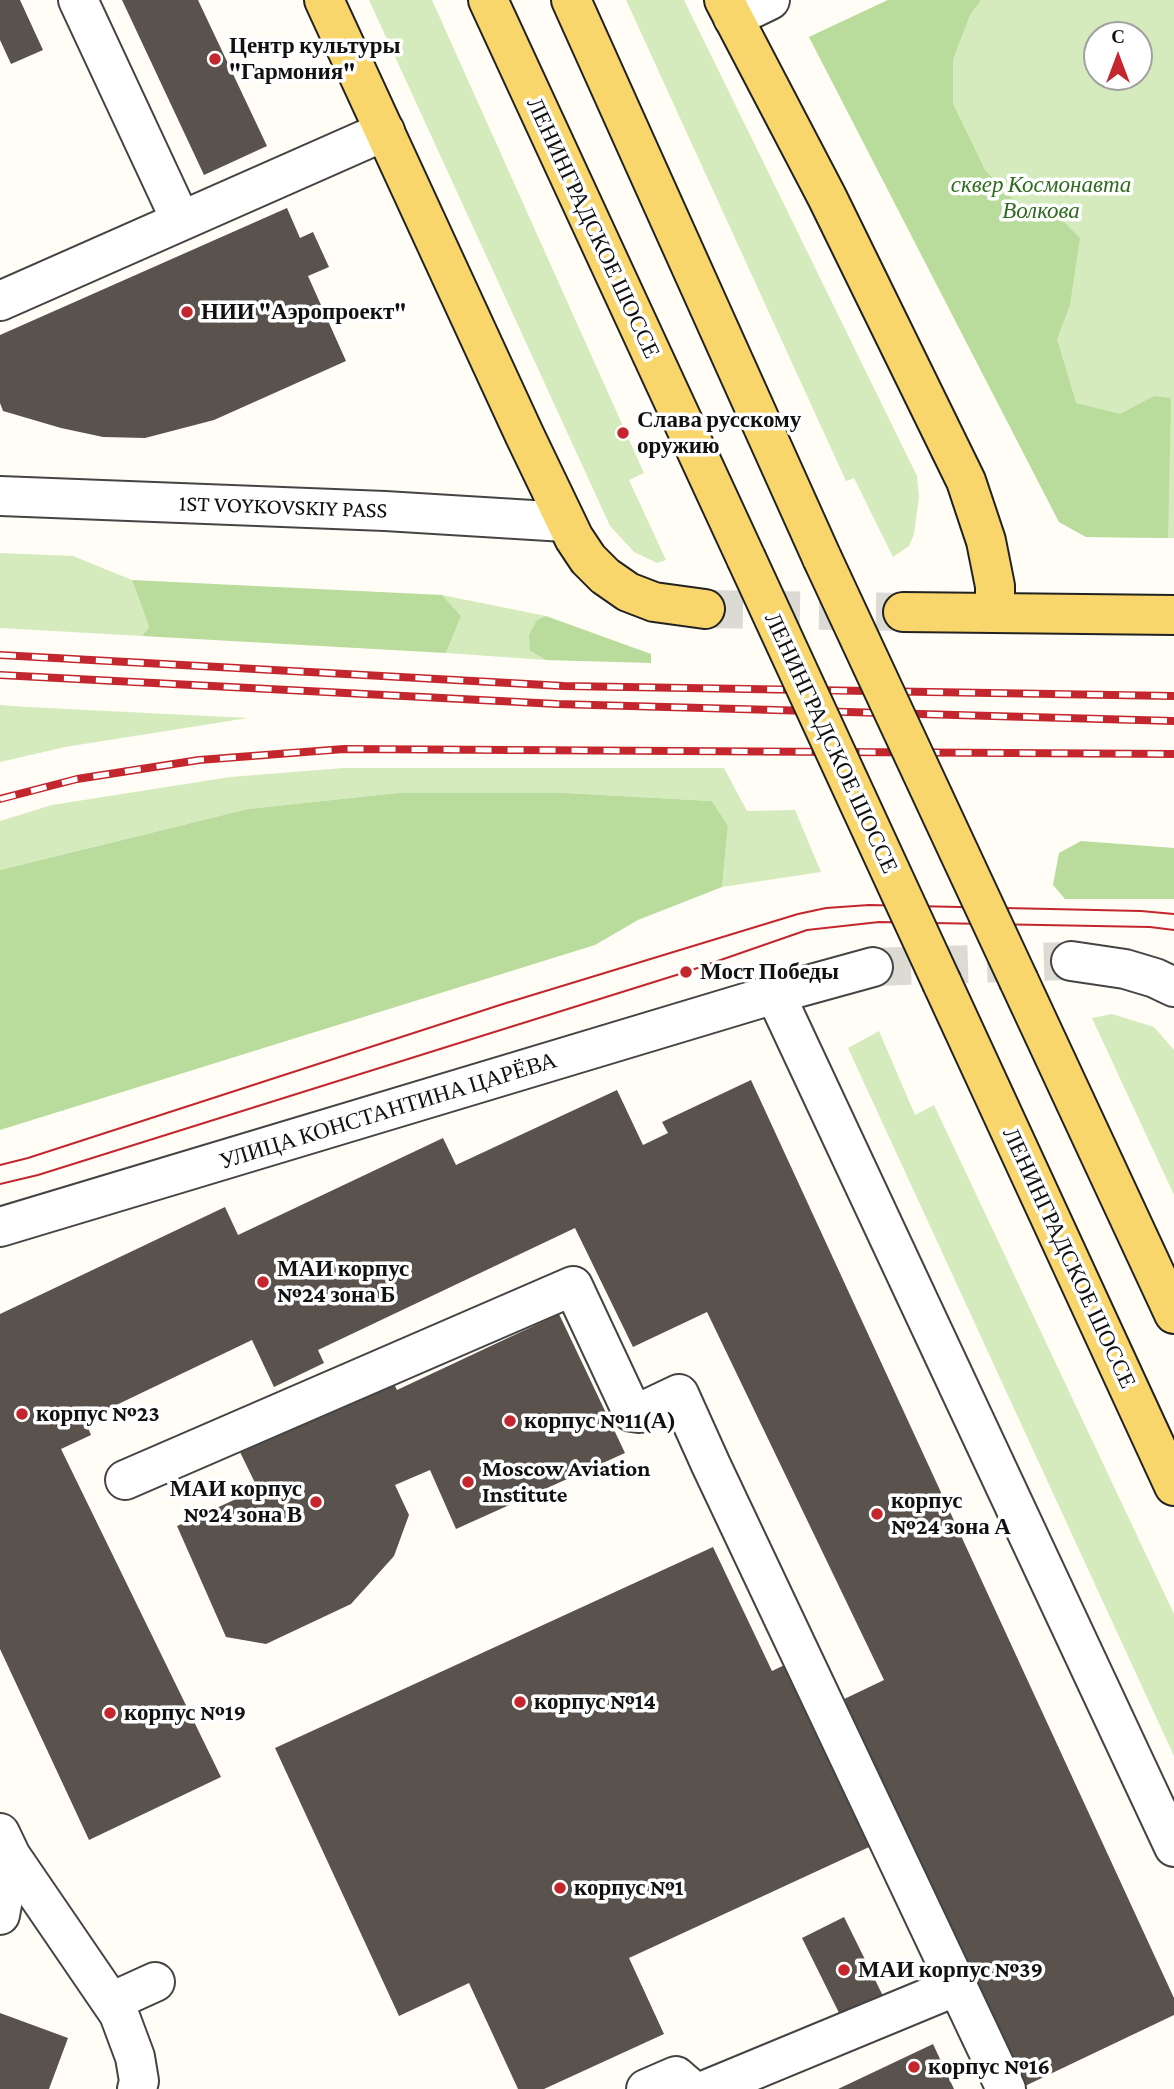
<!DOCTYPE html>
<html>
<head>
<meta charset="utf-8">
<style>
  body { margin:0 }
  #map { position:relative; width:1174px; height:2089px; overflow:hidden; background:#fffdf5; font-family:"Crimson Pro",serif }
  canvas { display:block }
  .north { position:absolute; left:1083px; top:21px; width:70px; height:70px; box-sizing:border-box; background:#fff; border:2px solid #a0a0a0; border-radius:50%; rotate:0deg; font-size:19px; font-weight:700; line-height:28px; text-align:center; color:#111 }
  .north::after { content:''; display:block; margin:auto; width:24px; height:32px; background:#c4262e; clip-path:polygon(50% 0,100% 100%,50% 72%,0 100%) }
</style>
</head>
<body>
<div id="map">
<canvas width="1174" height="2089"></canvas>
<div class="north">С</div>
</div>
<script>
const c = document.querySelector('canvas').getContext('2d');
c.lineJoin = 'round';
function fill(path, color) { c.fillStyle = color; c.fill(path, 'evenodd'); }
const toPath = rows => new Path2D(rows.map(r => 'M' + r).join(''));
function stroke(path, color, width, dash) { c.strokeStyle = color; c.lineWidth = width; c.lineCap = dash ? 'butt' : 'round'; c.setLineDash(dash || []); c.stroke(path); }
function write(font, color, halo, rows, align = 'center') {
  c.font = font + ' "Crimson Pro",serif'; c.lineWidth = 7; c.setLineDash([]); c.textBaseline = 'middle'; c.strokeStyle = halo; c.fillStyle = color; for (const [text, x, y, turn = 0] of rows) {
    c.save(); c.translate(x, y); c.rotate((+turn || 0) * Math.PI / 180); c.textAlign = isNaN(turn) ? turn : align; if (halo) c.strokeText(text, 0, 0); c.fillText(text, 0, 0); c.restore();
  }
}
fill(toPath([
  [369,0,432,0,644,473,629,480,666,560,657,563,634,552,610,526],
  [626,0,684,0,917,476,919,497,914,534,909,546,893,557,854,478,846,481],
  [888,0,1174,0,1174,538,1086,537,1059,522,809,37],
  [1097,35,1139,35,1139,77,1097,77],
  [0,553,73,556,132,580,149,627,142,636,0,628],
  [442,595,546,616,537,620,530,651,546,660,446,653,461,616],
  [0,705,27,707,248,718,65,747,0,762],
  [344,768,724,768,747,811,795,810,821,872,722,887,728,826,712,801,566,793,397,793,248,809,0,870,0,821,52,805,230,777],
  [1112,1014,1154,1027,1174,1050,1174,1195,1092,1018],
  [879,1031,915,1115,934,1105,1174,1614,1174,1756,848,1048]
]), '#d5ebbd');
fill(toPath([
  [888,0,981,0,970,15,953,59,953,104,985,170,1023,209,1063,221,1080,238,1070,305,1057,339,1076,403,1120,414,1154,396,1171,398,1168,538,1086,537,1059,522,809,37],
  [132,580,442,595,461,616,446,653,142,636,149,627],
  [546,616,651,654,651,663,546,660,530,651,529,635,537,620],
  [397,793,566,793,712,801,728,826,722,887,638,920,595,945,0,1130,0,870,248,809],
  [1081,841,1174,848,1174,899,1065,899,1053,885,1059,853]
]), '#b9dc9c');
fill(toPath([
  [0,0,20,0,43,50,11,64,0,40],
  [122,0,198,0,267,146,204,175],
  [287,208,300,238,313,232,329,267,308,276,346,361,214,420,145,438,103,437,61,428,3,411,0,403,0,335],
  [751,1080,1174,1998,1174,2015,1025,2086,840,1701,884,1680,707,1312,633,1347,575,1228,318,1350,324,1363,274,1387,252,1340,85,1420,91,1435,61,1449,221,1777,89,1840,0,1649,0,1314,225,1207,238,1235,443,1138,456,1165,617,1090,643,1145,668,1133,662,1122],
  [559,1314,625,1453,456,1529,430,1470,395,1485,409,1515,394,1556,351,1604,266,1644,226,1637,177,1526,258,1489,238,1448,392,1380,397,1390],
  [713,1547,772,1671,795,1660,880,1842,629,1958,664,2034,544,2089,518,2089,469,1983,399,2016,275,1748],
  [844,1917,886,2002,844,2023,802,1938],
  [0,2013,68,2038,49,2089,0,2089],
  [933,2044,954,2089,838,2089]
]), '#5a524d');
stroke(toPath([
  [873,967,1071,961]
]), '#dbdad3', 38, [38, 19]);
stroke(toPath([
  [705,609,903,612]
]), '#dbdad3', 38, [38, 19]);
const minor = toPath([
  [78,0,181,221],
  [733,18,770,0],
  [0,301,385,131],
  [0,496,385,511,565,522],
  [1071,961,1125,969,1155,978,1174,987],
  [775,994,1174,1847],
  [0,1227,775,994,873,967],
  [125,1480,573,1286,632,1412,639,1413,679,1394,711,1465,1006,2089],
  [0,1833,11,1856,119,2014,135,2057,139,2081,137,2089],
  [0,1915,11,1856],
  [111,2002,155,1982],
  [646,2089,676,2076,691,2089],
  [708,2089,957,1986]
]);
const major = toPath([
  [324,0,525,436,574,538,588,559,605,576,628,592,654,602,705,609],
  [488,0,746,558],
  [571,0,822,558],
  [724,0,827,197,966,481,986,541,995,586,995,613],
  [903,612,1174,615],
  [1019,981,1174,1314],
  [942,983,1174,1486]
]);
stroke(minor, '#444', 42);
stroke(major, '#222', 42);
stroke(minor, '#fff', 38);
stroke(major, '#f9d66b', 38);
stroke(toPath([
  [0,1165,28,1158,503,1004,798,914,826,908,869,905,1141,911,1174,914],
  [0,1184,38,1175,472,1039,686,972,807,930,879,922,1150,927,1174,930]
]), '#c4262e', 2);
const rail = toPath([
  [0,655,564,686,1174,696],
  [0,675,557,704,1174,721],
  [0,799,77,779,199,760,344,749,1174,754]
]);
stroke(rail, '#c4262e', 8);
stroke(rail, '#fff', 5, [16]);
const majorBridge = toPath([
  [746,558,942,983],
  [822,558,1019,981]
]);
stroke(majorBridge, '#222', 42, []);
stroke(majorBridge, '#f9d66b', 38);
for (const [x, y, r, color] of [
  [215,59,7,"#c4262e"],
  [187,312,7,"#c4262e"],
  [623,433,7,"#c4262e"],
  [686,972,7,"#c4262e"],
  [263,1282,7,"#c4262e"],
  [22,1414,7,"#c4262e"],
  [510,1421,7,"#c4262e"],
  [468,1482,7,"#c4262e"],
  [316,1502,7,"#c4262e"],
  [877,1514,7,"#c4262e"],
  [520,1702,7,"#c4262e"],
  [110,1713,7,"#c4262e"],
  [560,1888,7,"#c4262e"],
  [844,1970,7,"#c4262e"],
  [914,2067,7,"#c4262e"]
]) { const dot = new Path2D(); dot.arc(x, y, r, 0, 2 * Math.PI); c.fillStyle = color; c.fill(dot); stroke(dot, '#fff', 2.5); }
write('bold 23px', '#111', '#fff', [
  ["Центр культуры",229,46],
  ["\"Гармония\"",229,72],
  ["НИИ \"Аэропроект\"",201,312],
  ["Слава русскому",637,420],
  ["оружию",637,446],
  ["Мост Победы",700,972],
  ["МАИ корпус",277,1269],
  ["№24 зона Б",277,1295],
  ["корпус №23",36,1414],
  ["корпус №11(А)",524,1421],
  ["Moscow Aviation",482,1469],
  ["Institute",482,1495],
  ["МАИ корпус",302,1489,"right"],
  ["№24 зона В",302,1515,"right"],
  ["корпус",891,1501],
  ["№24 зона А",891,1527],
  ["корпус №14",534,1702],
  ["корпус №19",124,1713],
  ["корпус №1",574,1888],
  ["МАИ корпус №39",858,1970],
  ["корпус №16",928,2067]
], 'left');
write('italic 23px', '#2f6b1f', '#fff', [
  ["сквер Космонавта",1041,185],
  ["Волкова",1041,211]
]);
write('23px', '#111', '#fff', [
  ["ЛЕНИНГРАДСКОЕ ШОССЕ",593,228,65],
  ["1ST VOYKOVSKIY PASS",283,507,2],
  ["ЛЕНИНГРАДСКОЕ ШОССЕ",831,743,65],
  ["УЛИЦА КОНСТАНТИНА ЦАРЁВА",388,1111,-17],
  ["ЛЕНИНГРАДСКОЕ ШОССЕ",1069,1258,65]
]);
</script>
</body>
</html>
